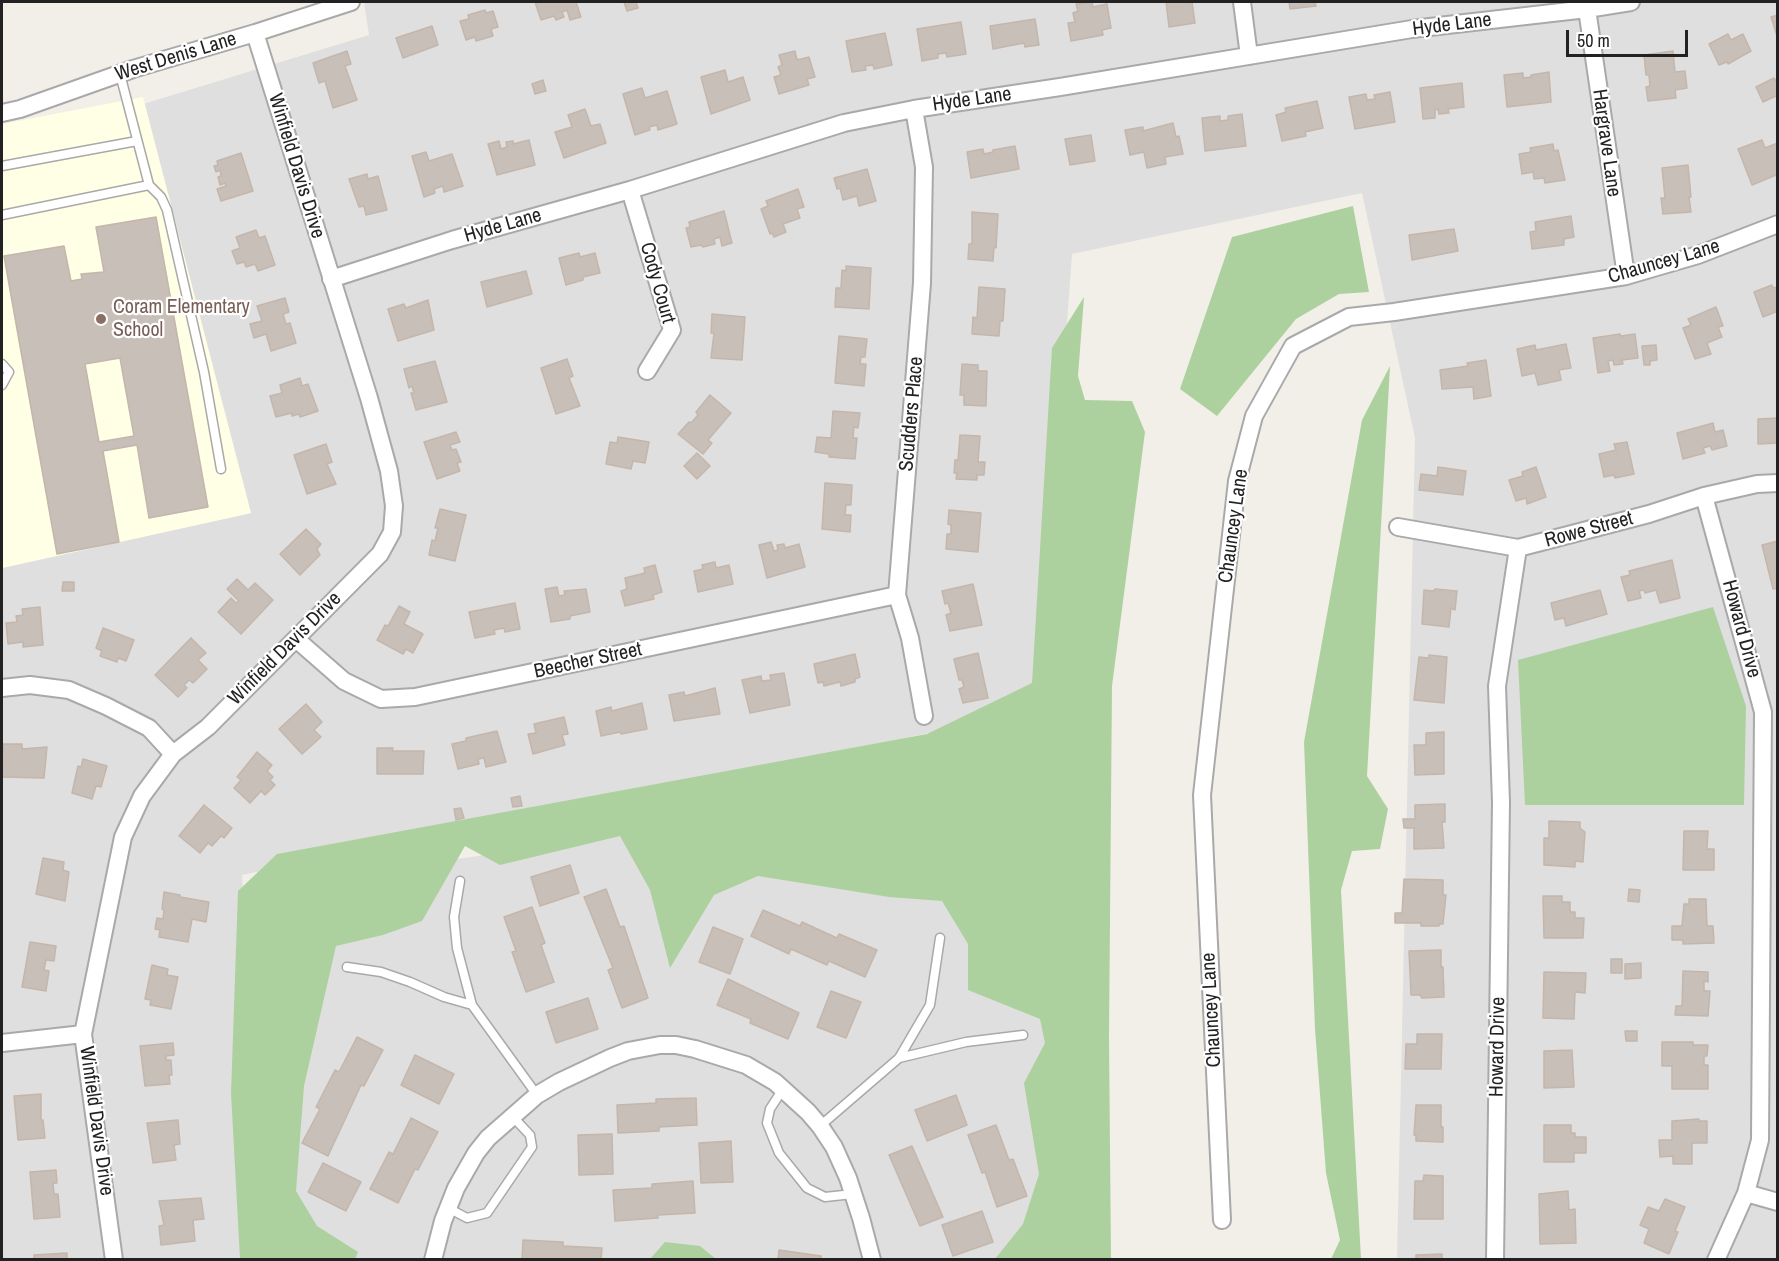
<!DOCTYPE html>
<html>
<head>
<meta charset="utf-8">
<style>
  body { margin:0 }
  #map { position:relative; width:1779px; height:1261px; overflow:hidden; background:#f2efe9; font-family:"Archivo Narrow",sans-serif }
  canvas { display:block }
  .frame { position:absolute; inset:0; border:3px solid #222; pointer-events:none }
  .scale { position:absolute; left:1566px; top:30px; width:122px; height:27px; box-sizing:border-box; border:3px solid #222; border-top:0; padding-left:8px; font-size:18px; line-height:21px; white-space:nowrap; color:#222; -webkit-text-stroke:4px #fff; paint-order:stroke }
</style>
</head>
<body>
<div id="map">
<canvas width="1779" height="1261"></canvas>
<div class="frame"></div>
<div class="scale">50 m</div>
</div>
<script>
const c = document.querySelector('canvas').getContext('2d');
c.lineJoin = 'round';
function fill(path, color) { c.fillStyle = color; c.fill(path, 'evenodd'); }
const toPath = rows => new Path2D(rows.map(r => 'M' + r).join(''));
function stroke(path, color, width, dash) { c.strokeStyle = color; c.lineWidth = width; c.lineCap = dash ? 'butt' : 'round'; c.setLineDash(dash || []); c.stroke(path); }
function write(font, color, halo, rows, align = 'center') {
  c.font = font + ' "Archivo Narrow",sans-serif'; c.lineWidth = 4.5; c.setLineDash([]); c.textBaseline = 'middle'; c.strokeStyle = halo; c.fillStyle = color; for (const [text, x, y, turn = 0] of rows) {
    c.save(); c.translate(x, y); c.rotate((+turn || 0) * Math.PI / 180); c.textAlign = isNaN(turn) ? turn : align; if (halo) c.strokeText(text, 0, 0); c.fillText(text, 0, 0); c.restore();
  }
}
fill(toPath([
  [364,2,1777,2,1777,1259,1397,1259,1415,438,1362,193,1072,254,1040,695,934,732,242,875,262,1259,2,1259,2,568,251,513,140,105,369,35],
  [1071,771,1044,1259,283,1259,262,887]
]), '#e0dfdf');
fill(toPath([
  [143,97,251,513,2,568,2,124]
]), '#ffffe5');
fill(toPath([
  [1353,206,1369,292,1339,294,1296,319,1217,416,1180,389,1232,237],
  [1084,297,1078,376,1085,400,1132,401,1145,432,1112,686,1109,1037,1111,1259,995,1259,1023,1224,1039,1174,1024,1083,1045,1043,1040,1019,968,990,968,944,942,901,889,897,758,876,714,895,670,968,650,890,620,836,500,865,465,846,422,921,383,935,336,946,304,1086,296,1191,317,1226,358,1252,355,1259,240,1259,231,1093,238,891,277,854,927,734,1032,683,1052,348],
  [1390,366,1367,776,1388,809,1380,849,1352,851,1341,890,1361,1259,1331,1259,1340,1240,1326,1173,1315,1029,1304,742,1362,420],
  [1713,607,1746,706,1744,805,1525,805,1518,660],
  [665,1242,700,1246,716,1259,650,1259]
]), '#add19e');
const building = toPath([
  [535,2,576,2,581,17,570,20,567,10,562,12,564,17,556,20,554,16,541,20,535,2],
  [624,2,639,2,636,2,638,8,627,11,624,2],
  [1092,2,1093,7,1107,4,1111,28,1102,30,1103,35,1071,41,1068,23,1075,22,1073,13,1078,11,1076,4,1092,2],
  [1166,2,1192,2,1195,23,1169,27,1166,2],
  [1289,2,1315,2,1316,6,1290,9,1289,2],
  [485,10,486,13,493,11,498,27,491,29,493,36,476,41,475,37,466,40,460,21,469,19,468,15,485,10],
  [1778,15,1778,39,1771,17,1778,15],
  [1035,19,1039,45,1025,47,1024,43,993,49,990,26,1035,19],
  [961,22,966,54,947,57,946,53,938,54,938,58,922,61,917,29,961,22],
  [432,26,438,45,403,58,396,38,432,26],
  [885,33,892,65,874,69,873,65,865,66,866,70,852,72,846,41,885,33],
  [1728,34,1731,40,1743,34,1751,51,1728,64,1727,62,1719,65,1709,44,1728,34],
  [347,51,351,64,345,66,357,100,333,108,325,81,319,83,313,63,347,51],
  [795,51,797,60,809,57,815,77,807,79,809,85,779,94,774,77,781,75,778,67,782,65,779,55,795,51],
  [1673,51,1675,72,1685,71,1687,88,1675,90,1676,98,1648,101,1646,87,1650,86,1649,75,1646,75,1644,55,1673,51],
  [725,70,728,82,743,77,750,100,711,114,701,77,725,70],
  [1549,72,1551,102,1507,107,1504,75,1523,73,1523,78,1531,77,1531,75,1549,72],
  [1774,78,1778,84,1778,95,1763,102,1756,87,1774,78],
  [543,80,546,91,535,94,532,84,543,80],
  [1462,83,1464,107,1448,109,1449,113,1439,114,1438,109,1435,110,1435,118,1423,119,1420,88,1462,83],
  [642,88,645,98,667,91,677,124,658,130,657,125,649,127,650,130,635,135,623,94,642,88],
  [1390,92,1395,122,1355,129,1349,97,1366,94,1367,100,1375,99,1374,95,1390,92],
  [1317,101,1323,128,1305,132,1306,136,1282,141,1276,115,1286,112,1285,108,1317,101],
  [585,109,591,126,600,124,606,143,564,158,555,132,572,127,568,115,585,109],
  [1242,114,1246,146,1205,151,1202,118,1220,116,1220,121,1228,120,1228,116,1242,114],
  [1173,123,1176,137,1179,136,1183,154,1165,157,1166,164,1147,168,1144,152,1130,155,1125,130,1143,127,1143,131,1173,123],
  [1091,135,1095,161,1070,165,1065,139,1091,135],
  [529,140,535,165,497,175,488,144,499,141,501,149,507,147,506,142,513,141,513,144,529,140],
  [1762,140,1765,148,1778,143,1778,179,1776,175,1752,185,1738,149,1762,140],
  [1553,144,1554,151,1558,150,1565,180,1545,183,1544,178,1534,179,1533,172,1522,174,1519,154,1531,152,1530,148,1553,144],
  [1015,146,1019,169,971,178,967,152,983,149,984,154,993,152,993,150,1015,146],
  [426,152,429,161,452,154,463,186,444,192,443,186,434,189,435,193,424,197,412,156,426,152],
  [241,153,253,191,221,201,217,189,226,186,225,183,220,185,218,177,221,176,220,170,216,172,214,166,218,165,217,161,241,153],
  [1688,165,1691,197,1689,197,1691,212,1663,214,1661,198,1665,198,1662,168,1688,165],
  [867,169,876,201,859,206,857,196,843,200,840,188,837,189,834,178,867,169],
  [367,174,368,179,378,176,387,210,366,215,364,206,359,207,349,179,367,174],
  [798,189,804,207,797,209,800,218,783,224,786,232,774,237,772,233,770,234,761,209,768,206,766,201,798,189],
  [724,211,732,243,722,246,720,237,714,239,715,244,703,247,701,245,691,247,686,228,690,227,689,222,724,211],
  [972,212,998,214,996,248,994,247,993,261,968,259,969,244,972,244,972,212],
  [1571,216,1574,237,1564,239,1564,245,1532,249,1530,232,1536,231,1535,222,1571,216],
  [156,217,208,507,149,518,137,445,103,451,119,542,57,554,4,256,64,246,71,281,82,279,81,274,104,272,96,227,156,217],
  [120,358,134,436,99,442,85,364,120,358],
  [1454,229,1458,251,1412,260,1409,235,1454,229],
  [256,230,259,238,265,236,275,265,258,271,255,264,246,267,244,262,237,264,232,251,240,248,236,237,256,230],
  [579,253,580,257,595,253,600,273,583,277,583,280,566,285,559,258,579,253],
  [846,266,871,268,869,309,835,307,836,288,841,288,842,270,846,271,846,266],
  [526,271,532,294,487,307,481,282,526,271],
  [1772,285,1773,288,1778,287,1778,311,1763,317,1754,292,1772,285],
  [979,287,1005,289,1003,321,1000,321,999,336,972,334,973,317,977,318,979,287],
  [285,298,289,312,283,314,286,324,290,323,296,343,271,351,266,334,254,338,250,324,262,321,257,306,285,298],
  [428,300,434,330,398,341,388,309,404,304,406,308,428,300],
  [1716,307,1723,326,1718,327,1722,337,1707,343,1711,354,1695,359,1683,328,1691,325,1688,319,1716,307],
  [712,314,745,317,742,360,711,358,714,333,711,333,712,314],
  [1620,334,1621,336,1635,334,1638,358,1622,360,1623,364,1614,365,1613,360,1608,361,1610,371,1598,373,1593,338,1620,334],
  [839,336,867,339,865,357,861,357,860,364,866,364,864,386,835,383,839,336],
  [1566,344,1571,368,1559,370,1561,380,1538,385,1535,373,1522,376,1517,349,1535,345,1536,350,1566,344],
  [1656,345,1657,360,1650,361,1650,365,1644,365,1642,346,1656,345],
  [567,359,573,376,569,378,580,406,556,414,541,368,567,359],
  [1486,360,1491,396,1474,399,1473,387,1442,389,1440,370,1468,366,1467,363,1486,360],
  [435,361,447,402,416,410,411,393,414,393,412,386,409,388,404,369,435,361],
  [962,364,978,365,978,371,987,371,986,406,964,405,964,395,960,395,962,364],
  [300,378,302,386,308,384,318,411,300,417,299,414,292,416,292,413,276,417,270,396,282,393,280,385,300,378],
  [710,395,731,413,708,440,712,443,703,454,678,434,689,422,691,423,698,415,696,412,710,395],
  [833,411,860,413,858,428,854,427,853,438,857,438,855,459,829,457,829,454,815,452,817,437,831,438,833,411],
  [1778,418,1778,443,1758,444,1758,419,1778,418],
  [1713,423,1715,432,1723,430,1727,446,1712,450,1710,446,1703,448,1705,453,1683,459,1677,433,1713,423],
  [456,432,460,442,450,445,452,450,456,449,461,462,457,463,460,471,437,479,424,442,456,432],
  [960,435,980,436,978,462,985,462,984,475,977,475,977,480,956,479,957,473,954,473,955,460,958,460,960,435],
  [618,437,649,442,645,463,633,461,631,469,606,464,610,442,617,443,618,437],
  [1627,442,1634,474,1615,478,1614,475,1604,477,1599,454,1616,450,1614,444,1627,442],
  [326,444,332,462,327,464,336,484,307,494,294,455,326,444],
  [697,453,710,466,697,479,684,466,697,453],
  [1438,467,1466,471,1463,495,1419,490,1421,474,1437,476,1438,467],
  [1536,467,1546,497,1527,504,1526,498,1516,501,1509,480,1523,476,1522,472,1536,467],
  [825,483,852,485,851,505,846,505,845,515,851,515,850,532,822,529,825,483],
  [440,509,466,515,455,561,429,555,432,540,435,541,438,528,435,528,440,509],
  [949,510,981,513,978,552,946,549,947,534,951,534,951,525,948,524,949,510],
  [306,529,321,544,317,549,320,555,300,575,280,554,306,529],
  [1778,541,1778,588,1773,589,1762,545,1778,541],
  [771,542,774,551,778,550,777,545,784,544,785,548,799,544,805,567,767,578,759,545,771,542],
  [1672,560,1680,598,1660,603,1656,590,1645,593,1644,590,1639,591,1641,598,1628,601,1621,577,1630,575,1629,571,1672,560],
  [715,562,716,568,729,565,733,584,698,592,694,571,703,569,702,565,715,562],
  [655,565,662,592,653,595,654,599,625,606,621,591,627,589,625,578,645,573,644,568,655,565],
  [237,579,248,590,255,583,273,600,241,634,218,612,231,598,236,603,239,601,227,589,237,579],
  [63,582,74,582,74,591,62,591,63,582],
  [973,584,982,625,950,631,946,615,951,613,948,603,945,604,942,591,973,584],
  [557,587,559,596,565,595,564,591,586,589,590,612,570,616,570,619,551,622,545,589,557,587],
  [1435,589,1457,591,1455,610,1451,608,1449,627,1422,624,1424,590,1433,591,1435,589],
  [1600,590,1607,614,1566,626,1564,618,1555,620,1551,603,1600,590],
  [515,603,520,629,505,632,504,628,494,630,495,634,475,638,469,612,515,603],
  [399,606,410,612,404,624,423,634,413,653,406,649,403,654,377,640,385,625,388,626,399,606],
  [40,607,43,645,23,647,23,642,8,644,6,623,17,622,16,616,23,615,22,609,40,607],
  [103,628,134,640,126,661,118,658,117,662,100,656,102,651,96,648,103,628],
  [191,638,206,653,198,660,207,669,193,683,189,680,184,685,187,688,178,697,155,675,191,638],
  [978,653,988,698,963,703,959,689,964,687,962,680,959,680,954,659,978,653],
  [855,654,860,677,855,679,855,682,841,686,840,682,824,686,823,682,818,683,814,664,855,654],
  [1429,655,1447,657,1444,703,1414,700,1419,657,1429,658,1429,655],
  [784,673,790,705,750,713,742,680,761,676,762,681,771,680,770,675,784,673],
  [715,688,720,714,674,721,669,695,684,692,685,696,715,688],
  [642,703,647,729,621,734,620,732,601,736,596,711,611,707,612,711,642,703],
  [306,704,322,722,314,730,321,737,302,754,279,729,306,704],
  [564,717,568,734,562,735,565,745,533,754,528,734,536,733,534,724,564,717],
  [497,731,506,762,486,767,484,758,478,759,479,764,458,769,452,744,466,741,466,738,497,731],
  [1444,732,1444,774,1415,775,1414,745,1426,745,1426,733,1444,732],
  [3,744,22,744,22,749,47,747,44,778,2,777,3,744],
  [377,748,393,748,392,751,424,751,423,774,377,774,377,748],
  [257,752,272,765,267,771,273,777,270,780,275,785,265,795,261,791,250,803,234,788,241,780,237,777,257,752],
  [83,759,107,766,101,787,96,786,92,799,72,793,78,766,81,767,83,759],
  [520,796,522,806,513,807,511,798,520,796],
  [1445,804,1445,822,1442,822,1444,848,1414,849,1414,828,1404,828,1403,819,1415,819,1415,805,1445,804],
  [204,805,232,828,224,838,221,836,212,846,208,843,200,853,179,836,204,805],
  [461,808,464,818,456,820,454,809,461,808],
  [1549,821,1580,822,1580,828,1585,832,1583,862,1575,861,1575,867,1544,865,1544,838,1549,838,1549,821],
  [1684,831,1708,831,1707,849,1714,849,1714,870,1683,870,1684,831],
  [43,858,64,862,63,870,69,872,65,901,36,894,43,858],
  [570,865,579,893,540,906,531,877,570,865],
  [1404,879,1443,880,1443,895,1446,895,1443,924,1439,924,1439,926,1421,926,1421,923,1395,923,1395,913,1402,913,1404,879],
  [606,889,620,927,624,926,648,998,622,1008,608,970,613,968,584,897,606,889],
  [1629,889,1640,890,1639,902,1628,901,1629,889],
  [164,892,180,895,180,897,209,902,206,922,192,919,188,942,159,937,160,930,155,929,157,918,163,919,164,910,162,909,164,892],
  [1543,896,1562,896,1562,902,1570,902,1570,912,1575,912,1575,918,1584,918,1583,938,1544,938,1543,896],
  [1689,899,1706,899,1707,926,1713,926,1714,943,1683,944,1683,940,1672,940,1672,926,1682,926,1684,904,1689,904,1689,899],
  [532,907,545,943,541,945,554,982,526,992,512,952,516,951,504,917,532,907],
  [763,910,800,926,802,922,837,938,839,934,877,950,865,977,829,961,827,965,791,949,789,954,751,936,763,910],
  [713,927,743,939,730,974,699,962,713,927],
  [30,942,56,946,54,961,46,960,44,970,49,971,46,991,22,987,30,942],
  [1441,950,1441,967,1443,967,1444,997,1422,998,1420,995,1411,995,1409,951,1441,950],
  [1611,959,1622,959,1622,973,1611,973,1611,959],
  [1641,963,1641,978,1625,979,1625,964,1641,963],
  [152,965,168,969,167,975,178,977,171,1009,150,1005,151,1000,145,999,152,965],
  [1683,971,1708,972,1708,982,1704,981,1704,991,1710,991,1708,1016,1675,1015,1676,1006,1682,1006,1683,971],
  [1544,972,1586,973,1585,993,1575,992,1574,1019,1543,1018,1544,972],
  [728,979,799,1013,788,1039,750,1023,751,1019,717,1005,728,979],
  [831,991,861,1002,846,1038,817,1027,831,991],
  [588,998,598,1029,556,1043,546,1012,588,998],
  [1625,1031,1637,1031,1637,1041,1626,1041,1625,1031],
  [1417,1034,1442,1034,1441,1069,1405,1069,1406,1044,1417,1044,1417,1034],
  [357,1037,383,1050,364,1086,361,1085,328,1156,302,1143,320,1109,316,1107,335,1070,339,1072,357,1037],
  [1662,1042,1693,1042,1693,1045,1708,1045,1707,1056,1704,1056,1704,1065,1708,1065,1708,1089,1672,1089,1672,1066,1662,1066,1662,1042],
  [173,1043,174,1055,166,1056,166,1060,171,1060,172,1075,169,1075,170,1084,145,1086,140,1046,173,1043],
  [1572,1050,1574,1087,1544,1088,1544,1051,1572,1050],
  [415,1055,454,1074,439,1104,401,1085,415,1055],
  [41,1094,41,1120,43,1120,45,1138,18,1140,14,1096,41,1094],
  [956,1095,967,1125,927,1141,915,1110,956,1095],
  [696,1098,697,1125,659,1127,659,1131,618,1133,617,1105,656,1103,656,1099,696,1098],
  [1416,1105,1441,1105,1441,1127,1443,1127,1443,1142,1416,1141,1416,1135,1414,1135,1416,1105],
  [411,1118,438,1132,418,1170,415,1169,398,1203,370,1189,389,1152,393,1154,411,1118],
  [1699,1119,1699,1121,1707,1121,1707,1143,1692,1143,1692,1164,1673,1164,1673,1156,1660,1157,1659,1140,1672,1140,1672,1121,1699,1119],
  [178,1120,180,1144,174,1145,176,1160,153,1163,147,1123,178,1120],
  [996,1125,1009,1160,1013,1159,1027,1196,997,1207,985,1172,982,1173,968,1135,996,1125],
  [1544,1125,1571,1125,1571,1133,1575,1133,1575,1137,1586,1137,1586,1153,1574,1153,1574,1162,1544,1162,1544,1125],
  [612,1134,613,1174,579,1175,578,1135,612,1134],
  [731,1141,733,1182,701,1183,699,1143,731,1141],
  [912,1146,943,1217,920,1226,889,1155,912,1146],
  [323,1163,361,1182,346,1211,308,1192,323,1163],
  [56,1170,57,1183,53,1183,54,1194,58,1194,60,1217,34,1219,30,1172,56,1170],
  [1424,1175,1443,1176,1443,1219,1414,1219,1415,1181,1423,1181,1424,1175],
  [693,1181,695,1213,658,1215,658,1218,615,1221,613,1190,652,1188,652,1184,693,1181],
  [1568,1191,1569,1210,1575,1209,1576,1243,1540,1244,1539,1194,1568,1191],
  [201,1198,204,1219,193,1220,195,1241,161,1245,159,1226,164,1225,159,1201,201,1198],
  [1665,1199,1685,1207,1675,1231,1678,1232,1669,1254,1644,1243,1649,1229,1640,1225,1648,1207,1659,1211,1665,1199],
  [982,1211,993,1242,953,1256,942,1225,982,1211],
  [523,1240,563,1242,563,1246,602,1248,601,1260,522,1260,523,1240],
  [779,1250,821,1256,821,1260,778,1260,779,1250],
  [67,1253,67,1260,34,1260,34,1255,67,1253],
  [1442,1254,1442,1260,1416,1260,1416,1255,1442,1254]
]);
fill(building, '#c7bfb8');
stroke(building, '#c4b6ab', 1.5);
const lane = toPath([
  [2,166,137,141],
  [149,185,161,197,167,210,204,372,221,469],
  [2,215,149,185,120,74],
  [2,364,9,372,2,385],
  [460,881,454,917,457,948,472,1005,537,1095],
  [347,967,381,972,410,982,444,997,472,1005],
  [899,1058,966,1042,1023,1035],
  [783,1089,770,1109,767,1123,779,1153,807,1188,825,1197,853,1194],
  [820,1126,899,1058,930,1005,940,938],
  [448,1208,467,1218,487,1213,532,1147,530,1135,513,1117]
]);
const street = toPath([
  [1242,2,1249,56],
  [1587,9,1626,276],
  [914,109,924,167,922,283,897,595,910,638,924,716],
  [2,113,20,109,133,69,255,33,351,2],
  [630,190,672,330,647,371],
  [331,279,452,240,630,190,844,123,914,109,1060,87,1412,29,1587,9,1631,2],
  [1704,496,1763,712,1760,1140,1746,1193,1716,1260],
  [1398,527,1518,548,1649,514,1704,496,1757,484,1778,483],
  [296,639,344,681,381,699,415,697,897,595],
  [2,688,30,685,69,690,106,706,149,728,173,754],
  [2,1043,83,1034],
  [1746,1193,1778,1202],
  [1222,1220,1202,795,1237,481,1254,416,1293,346,1349,317,1394,312,1626,276,1698,255,1778,224],
  [114,1260,83,1034,123,837,142,796,173,754,208,727,380,554,392,532,394,506,389,471,369,398,255,33],
  [433,1260,443,1221,456,1188,476,1153,488,1138,537,1095,559,1082,610,1058,628,1051,660,1045,676,1045,695,1049,746,1065,775,1082,808,1112,820,1126,834,1147,848,1178,861,1218,872,1260],
  [1495,1260,1501,802,1497,686,1518,548]
]);
stroke(lane, '#a9a9a9', 11);
stroke(street, '#a9a9a9', 20);
stroke(lane, '#fff', 8);
stroke(street, '#fff', 16);
for (const [x, y, r, color] of [
  [101,319,6,"#8d6e63"]
]) { const dot = new Path2D(); dot.arc(x, y, r, 0, 2 * Math.PI); c.fillStyle = color; c.fill(dot); stroke(dot, '#fff', 2); }
write('20px', '#222', '#fff', [
  ["Hyde Lane",1452,25,-7],
  ["West Denis Lane",176,57,-17],
  ["Hyde Lane",972,100,-8],
  ["Hargrave Lane",1606,143,82],
  ["Winfield Davis Drive",296,166,73],
  ["Hyde Lane",503,226,-16],
  ["Chauncey Lane",1664,262,-16],
  ["Cody Court",657,283,74],
  ["Scudders Place",912,414,-85],
  ["Chauncey Lane",1234,526,-82],
  ["Rowe Street",1589,530,-15],
  ["Howard Drive",1741,629,75],
  ["Winfield Davis Drive",285,649,-45],
  ["Beecher Street",588,661,-12],
  ["Chauncey Lane",1212,1010,-93],
  ["Howard Drive",1498,1047,-89],
  ["Winfield Davis Drive",96,1121,82]
]);
write('20px', '#785e54', '#fff', [
  ["Coram Elementary",113,308],
  ["School",113,331]
], 'left');
</script>
</body>
</html>
